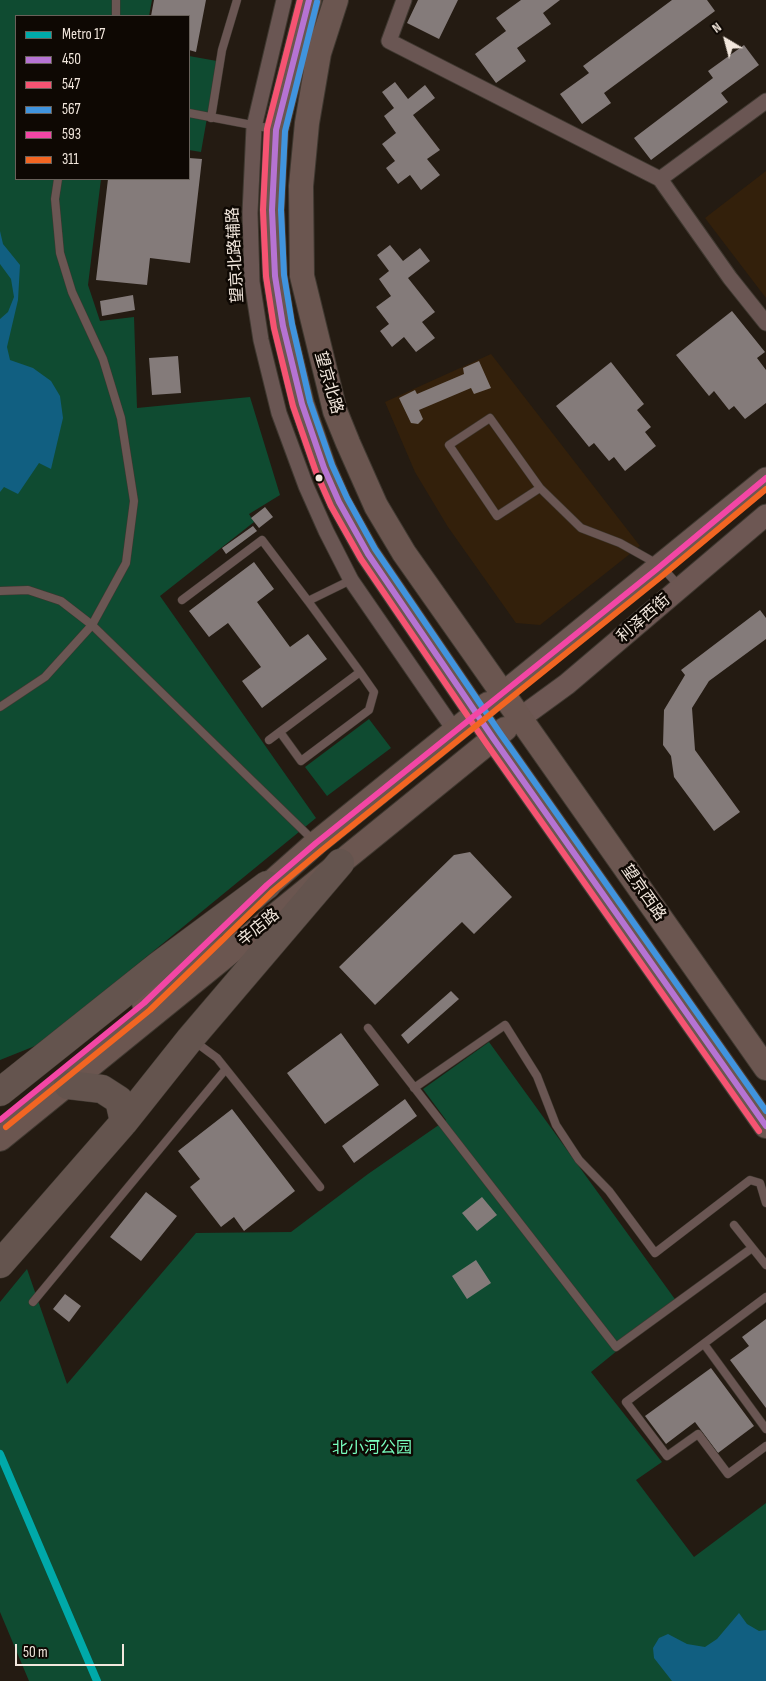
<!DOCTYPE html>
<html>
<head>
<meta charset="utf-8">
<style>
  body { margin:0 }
  #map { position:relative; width:766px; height:1681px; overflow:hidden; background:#241b12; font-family:"Sofia Sans Condensed",sans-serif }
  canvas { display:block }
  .legend { position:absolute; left:15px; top:15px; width:175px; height:165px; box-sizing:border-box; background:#0e0803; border:1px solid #69615a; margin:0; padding:6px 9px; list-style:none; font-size:15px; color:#f2e7dd }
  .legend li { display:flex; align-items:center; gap:10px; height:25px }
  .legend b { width:25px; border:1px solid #69615a }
  .north { position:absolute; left:701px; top:15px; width:50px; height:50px; -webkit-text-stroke:4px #0e0803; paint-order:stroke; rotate:323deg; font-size:14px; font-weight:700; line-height:20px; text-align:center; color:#f2e7dd }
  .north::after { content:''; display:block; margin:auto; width:18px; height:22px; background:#f2e7dd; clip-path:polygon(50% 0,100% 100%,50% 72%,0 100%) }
  .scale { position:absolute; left:15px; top:1644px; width:109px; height:22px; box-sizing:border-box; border:2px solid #f2e7dd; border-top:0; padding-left:6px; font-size:15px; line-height:18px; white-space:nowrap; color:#f2e7dd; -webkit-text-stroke:4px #0e0803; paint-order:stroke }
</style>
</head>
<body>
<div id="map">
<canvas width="766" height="1681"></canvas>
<ul class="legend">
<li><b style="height:6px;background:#00a9a9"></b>Metro 17</li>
<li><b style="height:6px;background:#b673d3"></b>450</li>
<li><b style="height:6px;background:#f65372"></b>547</li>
<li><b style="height:6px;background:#4094de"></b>567</li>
<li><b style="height:6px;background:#f346a5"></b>593</li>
<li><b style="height:6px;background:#f26522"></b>311</li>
</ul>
<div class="north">N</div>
<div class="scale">50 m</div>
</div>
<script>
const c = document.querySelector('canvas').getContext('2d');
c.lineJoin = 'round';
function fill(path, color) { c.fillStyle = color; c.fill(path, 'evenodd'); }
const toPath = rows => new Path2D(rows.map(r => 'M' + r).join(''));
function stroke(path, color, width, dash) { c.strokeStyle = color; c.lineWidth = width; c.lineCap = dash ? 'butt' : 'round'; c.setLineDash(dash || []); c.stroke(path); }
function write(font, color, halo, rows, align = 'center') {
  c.font = font + ' "Sofia Sans Condensed","Noto Sans SC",sans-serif'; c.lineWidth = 5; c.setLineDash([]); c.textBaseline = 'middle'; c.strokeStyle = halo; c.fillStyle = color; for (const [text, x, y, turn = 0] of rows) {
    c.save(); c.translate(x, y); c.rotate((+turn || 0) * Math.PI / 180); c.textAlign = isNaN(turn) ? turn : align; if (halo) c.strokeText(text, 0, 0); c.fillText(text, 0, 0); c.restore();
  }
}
fill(toPath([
  [766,171,766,298,705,218],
  [491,354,640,546,540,625,516,623,448,527,415,472,385,402]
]), '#33200b');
fill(toPath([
  [0,0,152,0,149,16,16,16,16,179,101,179,88,285,100,321,134,317,137,408,250,397,280,495,249,514,254,522,160,596,316,818,40,1044,0,1060],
  [189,56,217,61,201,152,189,150],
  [369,719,391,748,327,796,305,767],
  [489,1042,677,1302,591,1372,662,1462,636,1480,694,1557,766,1503,766,1681,29,1681,0,1612,0,1302,27,1269,67,1384,196,1233,291,1232,368,1174,446,1120,423,1089]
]), '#0f4b31');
fill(toPath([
  [0,231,3,244,20,265,18,300,7,347,10,360,33,368,51,381,60,396,63,418,51,469,39,463,18,494,4,487,0,492,0,319,8,312,14,297,11,279,0,264],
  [739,1613,747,1624,759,1631,766,1630,766,1681,672,1681,654,1658,653,1648,659,1638,668,1634,687,1644,705,1647,717,1639]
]), '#115f81');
fill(toPath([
  [154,0,206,0,196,52,189,50,189,16,151,16],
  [418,0,458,0,439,39,407,23],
  [521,0,560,0,543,13,551,24,517,48,526,61,496,83,475,54,506,31,496,18],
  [672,0,707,0,715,11,604,93,611,103,582,124,560,94,589,73,583,66],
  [744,45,759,65,721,93,728,102,651,160,634,138,713,78,708,71],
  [395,82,408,99,425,85,435,98,413,115,440,150,427,159,440,175,421,190,410,175,398,184,386,168,395,161,382,144,396,133,384,116,394,108,382,92],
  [189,158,202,159,190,263,150,258,147,285,96,280,108,179,189,179],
  [390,245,403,261,420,248,430,261,408,278,435,312,422,322,435,338,416,352,404,337,392,347,380,331,389,324,376,307,391,296,379,279,389,271,377,255],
  [133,295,135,310,102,316,100,301],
  [732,311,765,352,757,358,766,370,766,403,745,419,734,406,729,410,714,391,709,396,676,355],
  [178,356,181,393,152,395,149,358],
  [479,361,491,388,474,394,471,388,419,410,423,419,418,424,411,423,399,398,415,390,417,394,464,374,463,368],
  [611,362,644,404,637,410,651,427,645,432,656,446,625,471,614,457,609,461,594,443,589,447,556,406],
  [265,507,273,517,259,528,251,518],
  [253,526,257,531,226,554,222,548],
  [254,562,274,589,257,602,290,647,308,634,327,659,262,708,242,681,261,667,228,623,209,637,189,611],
  [760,610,766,618,766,639,709,681,692,708,695,750,740,812,714,831,674,777,671,756,663,745,664,710,685,675,681,670],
  [470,852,512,897,474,934,462,922,375,1005,339,967,454,855],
  [451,991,459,999,408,1044,401,1035],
  [341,1033,379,1085,325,1124,287,1073],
  [405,1099,417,1116,354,1163,342,1146],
  [232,1109,295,1191,244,1231,234,1217,221,1227,190,1187,200,1179,178,1151],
  [146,1192,177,1216,141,1261,110,1237],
  [482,1197,497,1215,477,1231,462,1213],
  [476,1260,491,1283,467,1299,452,1276],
  [65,1294,81,1306,69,1322,53,1309],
  [766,1319,766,1408,730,1360,749,1346,742,1337],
  [711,1368,754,1426,718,1453,695,1422,666,1444,645,1416]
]), '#847b7a');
const lane = toPath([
  [116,16,116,0],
  [189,113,273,129],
  [211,118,222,50,237,0],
  [540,488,497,516,449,445,490,418,540,488,581,528,620,543,661,566,679,586],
  [0,591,28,590,61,601,92,625,314,841],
  [182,600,262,540,308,601,351,580],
  [0,707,45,677,92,625,126,563,134,501,121,418,103,359,72,292,60,253,55,199,58,179],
  [280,732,301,761,369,710,374,692,360,672],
  [269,740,360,672,308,601],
  [368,1028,616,1347,752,1248],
  [194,1041,217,1058,320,1187],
  [414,1088,505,1025,537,1076,556,1125,579,1160,609,1191,655,1253,750,1180,760,1183,766,1203],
  [734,1225,766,1265],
  [766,1297,626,1402,667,1456,698,1434,728,1474,766,1446],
  [33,1302,225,1070],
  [704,1344,766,1429]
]);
const street = toPath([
  [284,0,254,127,250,213,252,282,261,340,279,413,306,486,326,531,351,580,455,731],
  [404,0,389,41,660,179,730,278,766,323],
  [660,179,766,101]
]);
const secondary = toPath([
  [501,694,766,478],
  [519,719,567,684,766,515]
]);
const primary = toPath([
  [309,0,276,130,272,210,275,276,283,326,302,404,324,468,339,502,368,554,493,738,766,1126],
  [336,0,319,53,307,123,301,186,302,276,335,411,348,443,376,506,404,553,766,1068],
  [254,898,316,843,488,704],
  [144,1003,210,940],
  [0,1139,505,729]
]);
const highway = toPath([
  [68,1085,102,1089,119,1100,124,1122],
  [0,1092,158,966,267,885],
  [0,1264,124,1122,190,1039,340,863]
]);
stroke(lane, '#3f3830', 9);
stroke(street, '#3f3830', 17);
stroke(secondary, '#3f3830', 23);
stroke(primary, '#3f3830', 26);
stroke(highway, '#3f3830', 29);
stroke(lane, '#6a5653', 8);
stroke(street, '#6a5653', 15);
stroke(secondary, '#6d5753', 21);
stroke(primary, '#6b5650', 24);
stroke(highway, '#64544e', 28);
stroke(toPath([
  [309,0,276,130,272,210,275,276,283,326,302,404,324,468,339,502,368,554,493,738,766,1126]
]), '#b673d3', 6);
stroke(toPath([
  [300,0,267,129,263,210,266,276,274,328,293,406,316,472,331,506,361,559,486,743,759,1131]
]), '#f65372', 6);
stroke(toPath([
  [317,2,285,131,281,210,284,275,292,324,310,402,332,465,347,498,375,549,500,733,766,1111]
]), '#4094de', 6);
stroke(toPath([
  [0,1120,144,1003,267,885,316,843,657,569,766,478]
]), '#f346a5', 6);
stroke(toPath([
  [6,1127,150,1010,273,891,322,850,662,576,766,489]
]), '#f26522', 6);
stroke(toPath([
  [0,1454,97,1681]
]), '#00a9a9', 8);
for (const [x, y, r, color] of [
  [319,478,4.5,"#f2e7dd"]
]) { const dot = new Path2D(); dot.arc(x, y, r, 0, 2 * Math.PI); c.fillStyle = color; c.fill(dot); stroke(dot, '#0e0803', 2); }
write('16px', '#f2e7dd', '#0e0803', [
  ["望京北路辅路",236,255,-93],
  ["望京北路",328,383,74],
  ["利泽西街",644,619,-41],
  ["望京西路",643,893,55],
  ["辛店路",259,928,-39]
]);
write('16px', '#78febe', '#0e0803', [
  ["北小河公园",372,1449]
]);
</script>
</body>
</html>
